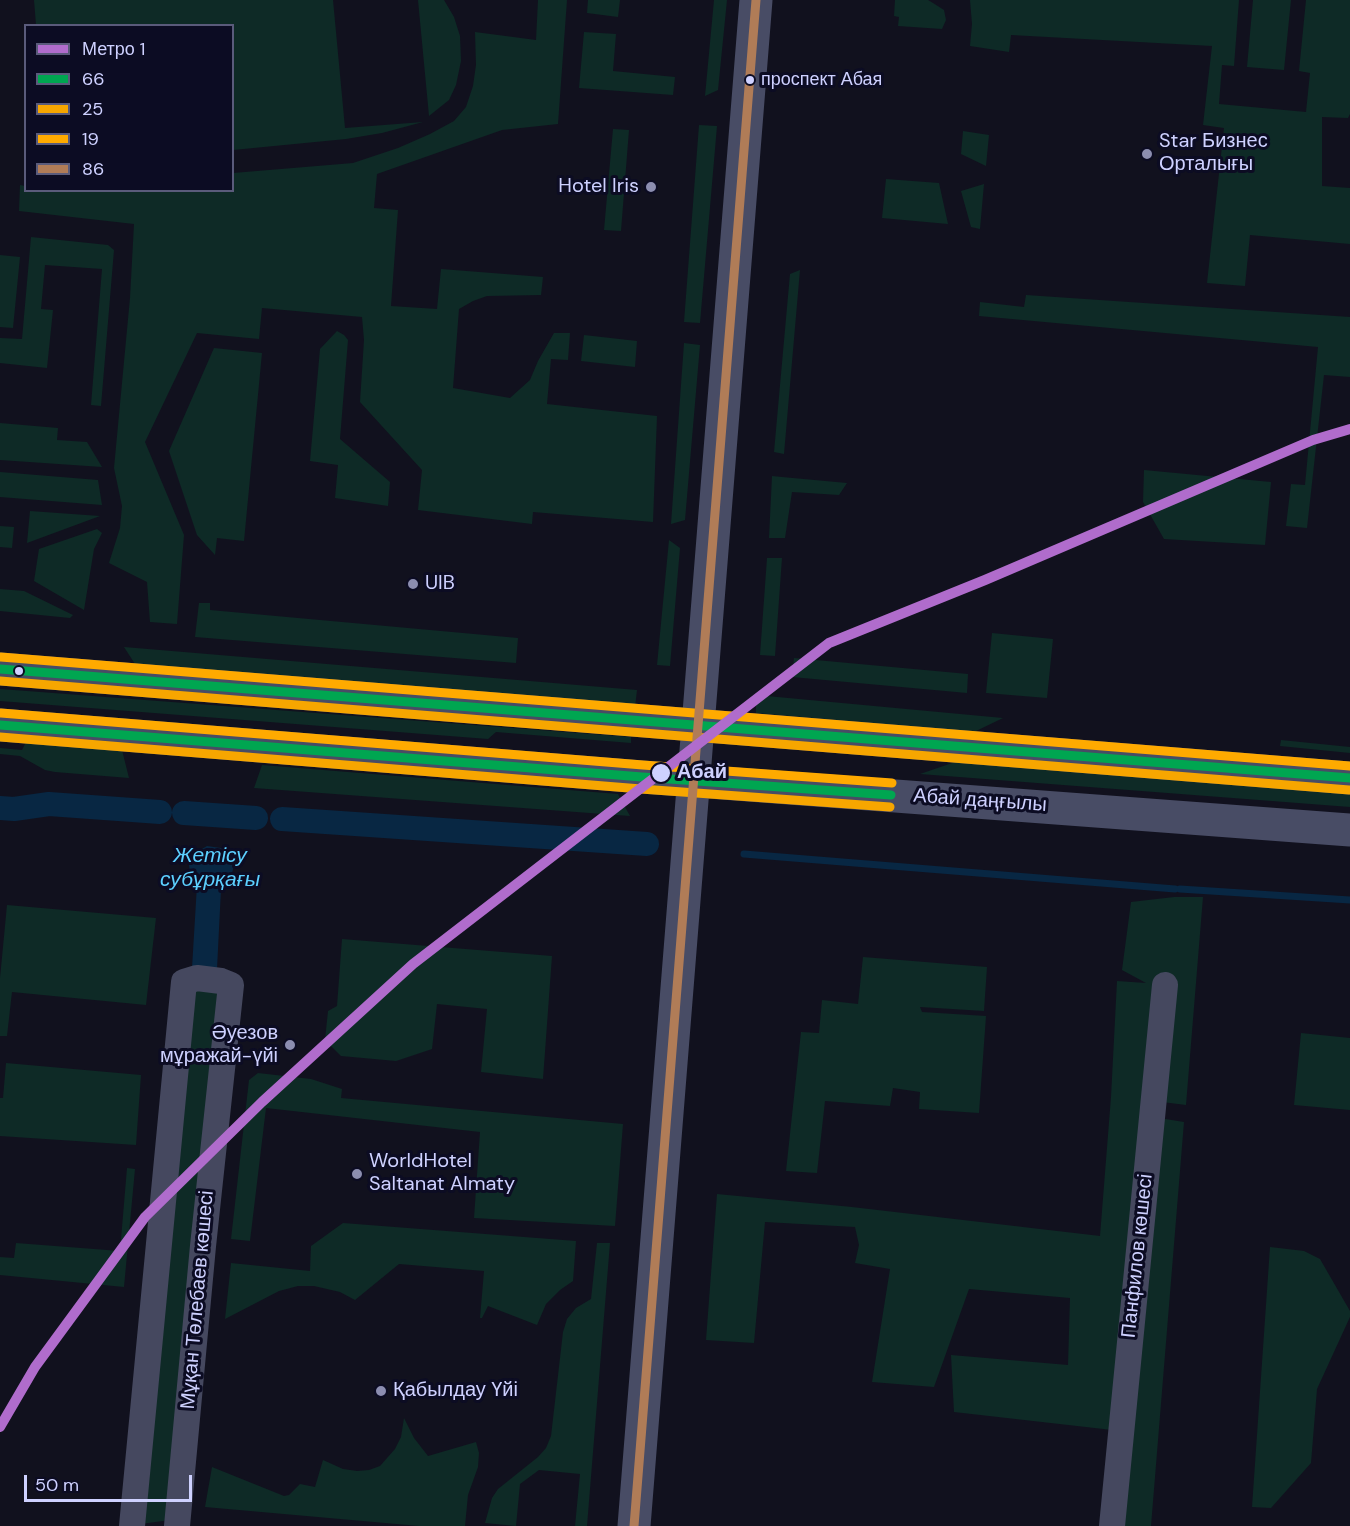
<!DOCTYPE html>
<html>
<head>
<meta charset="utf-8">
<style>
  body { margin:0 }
  #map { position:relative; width:1350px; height:1526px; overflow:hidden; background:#11111e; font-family:"DM Sans",sans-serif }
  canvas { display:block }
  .legend { position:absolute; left:24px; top:24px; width:210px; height:168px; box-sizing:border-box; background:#0c0c23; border:2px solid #5a5b7b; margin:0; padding:8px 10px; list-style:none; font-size:18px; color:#ced1ff }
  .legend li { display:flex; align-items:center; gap:12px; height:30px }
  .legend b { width:30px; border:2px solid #5a5b7b }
  .scale { position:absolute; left:24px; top:1475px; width:168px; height:27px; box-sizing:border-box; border:3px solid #ced1ff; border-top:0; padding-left:8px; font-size:18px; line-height:21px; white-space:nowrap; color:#ced1ff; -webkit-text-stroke:4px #0c0c23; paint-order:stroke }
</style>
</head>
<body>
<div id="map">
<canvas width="1350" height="1526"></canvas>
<ul class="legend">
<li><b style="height:8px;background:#b06ccc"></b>Метро 1</li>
<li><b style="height:8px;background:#00a651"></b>66</li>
<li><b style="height:8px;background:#f7a600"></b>25</li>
<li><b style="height:8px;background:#fa0"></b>19</li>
<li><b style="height:8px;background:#b07c57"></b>86</li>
</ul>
<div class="scale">50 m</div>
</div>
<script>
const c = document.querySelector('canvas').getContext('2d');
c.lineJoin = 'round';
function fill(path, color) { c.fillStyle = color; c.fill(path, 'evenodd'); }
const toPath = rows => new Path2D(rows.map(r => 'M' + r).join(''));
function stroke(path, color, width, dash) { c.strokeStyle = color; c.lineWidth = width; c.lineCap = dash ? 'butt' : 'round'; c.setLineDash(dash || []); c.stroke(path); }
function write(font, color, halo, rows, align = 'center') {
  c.font = font + ' "DM Sans",sans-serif'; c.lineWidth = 6; c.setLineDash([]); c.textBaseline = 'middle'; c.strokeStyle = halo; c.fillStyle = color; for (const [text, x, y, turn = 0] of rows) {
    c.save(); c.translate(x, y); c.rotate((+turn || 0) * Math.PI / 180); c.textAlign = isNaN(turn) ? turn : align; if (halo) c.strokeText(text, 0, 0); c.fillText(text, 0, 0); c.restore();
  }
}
fill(toPath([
  [34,0,333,0,345,128,423,122,382,133,346,139,233,150,232,26,36,25],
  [418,0,444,0,454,17,460,36,461,61,456,85,449,100,429,116],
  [538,0,567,0,558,124,502,130,377,174,374,208,398,210,391,306,437,309,441,269,543,277,541,295,487,296,473,301,459,309,453,388,510,398,530,380,538,361,554,333,570,333,568,360,551,359,547,404,657,416,653,522,533,512,532,524,418,510,422,470,360,402,364,340,362,317,262,308,259,339,197,333,145,442,184,535,177,624,150,622,147,582,109,563,120,528,122,506,114,468,130,298,134,224,19,211,20,185,25,186,26,190,232,190,233,173,353,163,398,148,430,134,454,121,466,107,473,86,476,65,475,32,536,40],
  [588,0,620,0,618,17,587,13],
  [714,0,727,0,718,90,705,96],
  [895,0,928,0,933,3,944,10,946,20,942,29,898,26,899,17,894,16],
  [970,0,1239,0,1234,66,1222,65,1219,104,1306,112,1310,73,1299,71,1306,0,1350,0,1350,114,1348,118,1322,117,1322,186,1350,188,1350,244,1250,235,1245,286,1207,283,1224,128,1203,125,1212,46,1011,35,1009,52,970,46,972,24],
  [1253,0,1291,0,1284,70,1247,67],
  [584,32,616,34,613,71,675,77,673,95,579,88],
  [699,125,717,126,700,323,684,322],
  [613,129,629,130,621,231,604,230],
  [963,131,989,135,986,166,961,154],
  [886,179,939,183,948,224,882,218],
  [984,184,980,229,971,227,961,191],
  [31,237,108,245,114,250,101,406,91,405,102,269,45,265,41,309,53,310,47,368,0,363,0,338,22,339],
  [0,255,20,257,13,328,0,327],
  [800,270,784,454,774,452,790,274],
  [1026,295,1350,317,1350,377,1324,375,1307,528,1286,526,1291,484,1305,485,1318,347,979,316,980,302,1024,307],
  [337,331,344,335,348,340,340,439,390,482,388,506,335,498,338,465,310,461,320,349],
  [584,335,637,341,635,367,581,361],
  [684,343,700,345,685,520,671,524],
  [214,348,262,353,244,541,217,538,215,555,197,535,169,451],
  [0,423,58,428,57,440,87,442,102,467,0,460],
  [1144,470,1271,482,1265,545,1164,539,1143,502],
  [0,472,98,480,102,505,0,497],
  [772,476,782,477,847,483,839,495,792,492,785,538,769,538],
  [30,511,100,516,27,543],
  [0,526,14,527,12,548,0,547],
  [97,529,102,533,94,549,84,610,34,581,39,549],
  [669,540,680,548,670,666,657,665],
  [767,558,782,558,775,656,760,655],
  [0,589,24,591,73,615,70,618,0,611],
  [199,603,210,603,210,610,518,638,516,663,195,637],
  [992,633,1053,639,1047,698,986,693],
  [124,647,637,690,635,707,135,664],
  [794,658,968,674,967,693,792,677],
  [0,689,27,691,631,737,631,743,496,732,488,739,0,701],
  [756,695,1003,718,974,732,756,713],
  [27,740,122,750,129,778,55,772,45,770,20,756,0,754,0,748,22,750],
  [1281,740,1350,747,1350,753,1280,746],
  [961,760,1350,791,1350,807,920,774],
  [262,765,618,794,630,816,254,788],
  [1174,897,1203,897,1186,1105,1154,1101,1153,1117,1184,1122,1151,1526,1111,1526,1121,1431,954,1412,951,1355,1068,1365,1070,1298,969,1289,934,1387,872,1382,890,1269,855,1263,859,1245,855,1227,765,1222,754,1343,706,1340,717,1194,852,1207,1100,1236,1111,1097,1117,981,1146,983,1122,970,1131,902],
  [7,905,156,918,146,1005,12,992,7,1036,0,1036,0,978],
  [342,939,552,956,543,1079,481,1072,487,1009,437,1004,432,1049,396,1061,341,1056,325,1040,328,1011,337,1006],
  [863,957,987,967,984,1011,920,1007,922,1012,986,1016,979,1113,919,1109,920,1092,893,1088,890,1106,825,1101,817,1173,786,1171,801,1032,819,1033,822,1000,858,1004],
  [184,982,231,985,178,1519,133,1525],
  [1301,1033,1350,1038,1350,1110,1294,1105],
  [6,1063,141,1075,136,1145,0,1136,0,1098,3,1098],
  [258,1073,311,1079,342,1089,341,1098,623,1124,615,1226,474,1218,480,1132,266,1108,250,1241,231,1239,249,1080],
  [127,1168,135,1169,124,1287,0,1275,0,1257,14,1258,16,1243,120,1251],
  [343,1223,576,1241,573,1281,560,1290,546,1304,537,1325,488,1306,482,1318,480,1318,484,1271,399,1264,355,1300,340,1292,314,1286,298,1286,279,1291,225,1319,231,1263,310,1271,311,1246],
  [597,1243,610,1243,587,1526,575,1526,580,1474,539,1470,520,1484,516,1526,485,1523,492,1498,498,1489,538,1457,546,1448,551,1436,563,1332,567,1319,576,1308,591,1299],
  [1270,1247,1304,1251,1320,1259,1350,1311,1350,1317,1317,1389,1311,1463,1271,1508,1252,1507],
  [404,1418,414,1438,428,1456,476,1442,479,1453,478,1467,468,1495,465,1526,419,1526,205,1507,212,1467,284,1496,289,1495,300,1484,315,1487,323,1460,343,1469,357,1471,369,1470,380,1466,395,1449,401,1437]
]), '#0e2a26');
fill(toPath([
  [207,846,221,848,227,852,234,866,230,880,221,889,217,969,192,968,197,885,191,879,189,865,195,853]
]), '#082743');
stroke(toPath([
  [744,854,1175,889],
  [1180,889,1350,900]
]), '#082743', 7);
stroke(toPath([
  [0,808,14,809,49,804,160,812],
  [184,813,256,818],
  [282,819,647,844]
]), '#082743', 24);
stroke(toPath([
  [132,1526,184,982,197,978,221,981,231,985,203,1246,177,1526],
  [1112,1526,1165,985]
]), '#45485f', 26);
stroke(toPath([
  [0,669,1350,778],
  [0,725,642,777,1350,830],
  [634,1526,756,0]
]), '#484c65', 33);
stroke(toPath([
  [0,669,1350,778],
  [0,725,642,777,891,795]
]), '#00a651', 9);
stroke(toPath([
  [0,681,1349,790],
  [0,737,641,789,890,807]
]), '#f7a600', 9);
stroke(toPath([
  [1,657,1350,766],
  [1,713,643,765,892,783]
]), '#fa0', 9);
stroke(toPath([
  [634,1526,756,0]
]), '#b07c57', 9);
stroke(toPath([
  [0,1427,35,1367,145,1217,262,1102,413,964,829,643,985,580,1313,440,1350,429]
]), '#b06ccc', 10);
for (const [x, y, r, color] of [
  [750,80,5,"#ced1ff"],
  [1147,154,6,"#8c8eb0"],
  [651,187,6,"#8c8eb0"],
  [413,584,6,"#8c8eb0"],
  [19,671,5,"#ced1ff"],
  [661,773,10,"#ced1ff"],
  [290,1045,6,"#8c8eb0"],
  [357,1174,6,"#8c8eb0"],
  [381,1391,6,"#8c8eb0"]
]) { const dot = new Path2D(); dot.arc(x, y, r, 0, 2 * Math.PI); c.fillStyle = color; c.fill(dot); stroke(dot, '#0c0c23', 2); }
write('18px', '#ced1ff', '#0c0c23', [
  ["проспект Абая",761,80]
], 'left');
write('20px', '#ced1ff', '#0c0c23', [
  ["Star Бизнес",1159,142],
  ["Орталығы",1159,165],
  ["Hotel Iris",639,187,"right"],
  ["UIB",425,584],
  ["Әуезов",278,1034,"right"],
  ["мұражай-үйі",278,1057,"right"],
  ["WorldHotel",369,1162],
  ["Saltanat Almaty",369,1185],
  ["Қабылдау Үйі",393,1391]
], 'left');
write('bold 20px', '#ced1ff', '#0c0c23', [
  ["Абай",677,773]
], 'left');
write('20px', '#ced1ff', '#0c0c23', [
  ["Абай даңғылы",980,801,4],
  ["Панфилов көшесі",1138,1256,-84],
  ["Мұқан Төлебаев көшесі",198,1300,-85]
]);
write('italic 21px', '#5cd0ff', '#0c0c23', [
  ["Жетісу",210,856],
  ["субұрқағы",210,880]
]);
</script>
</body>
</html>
